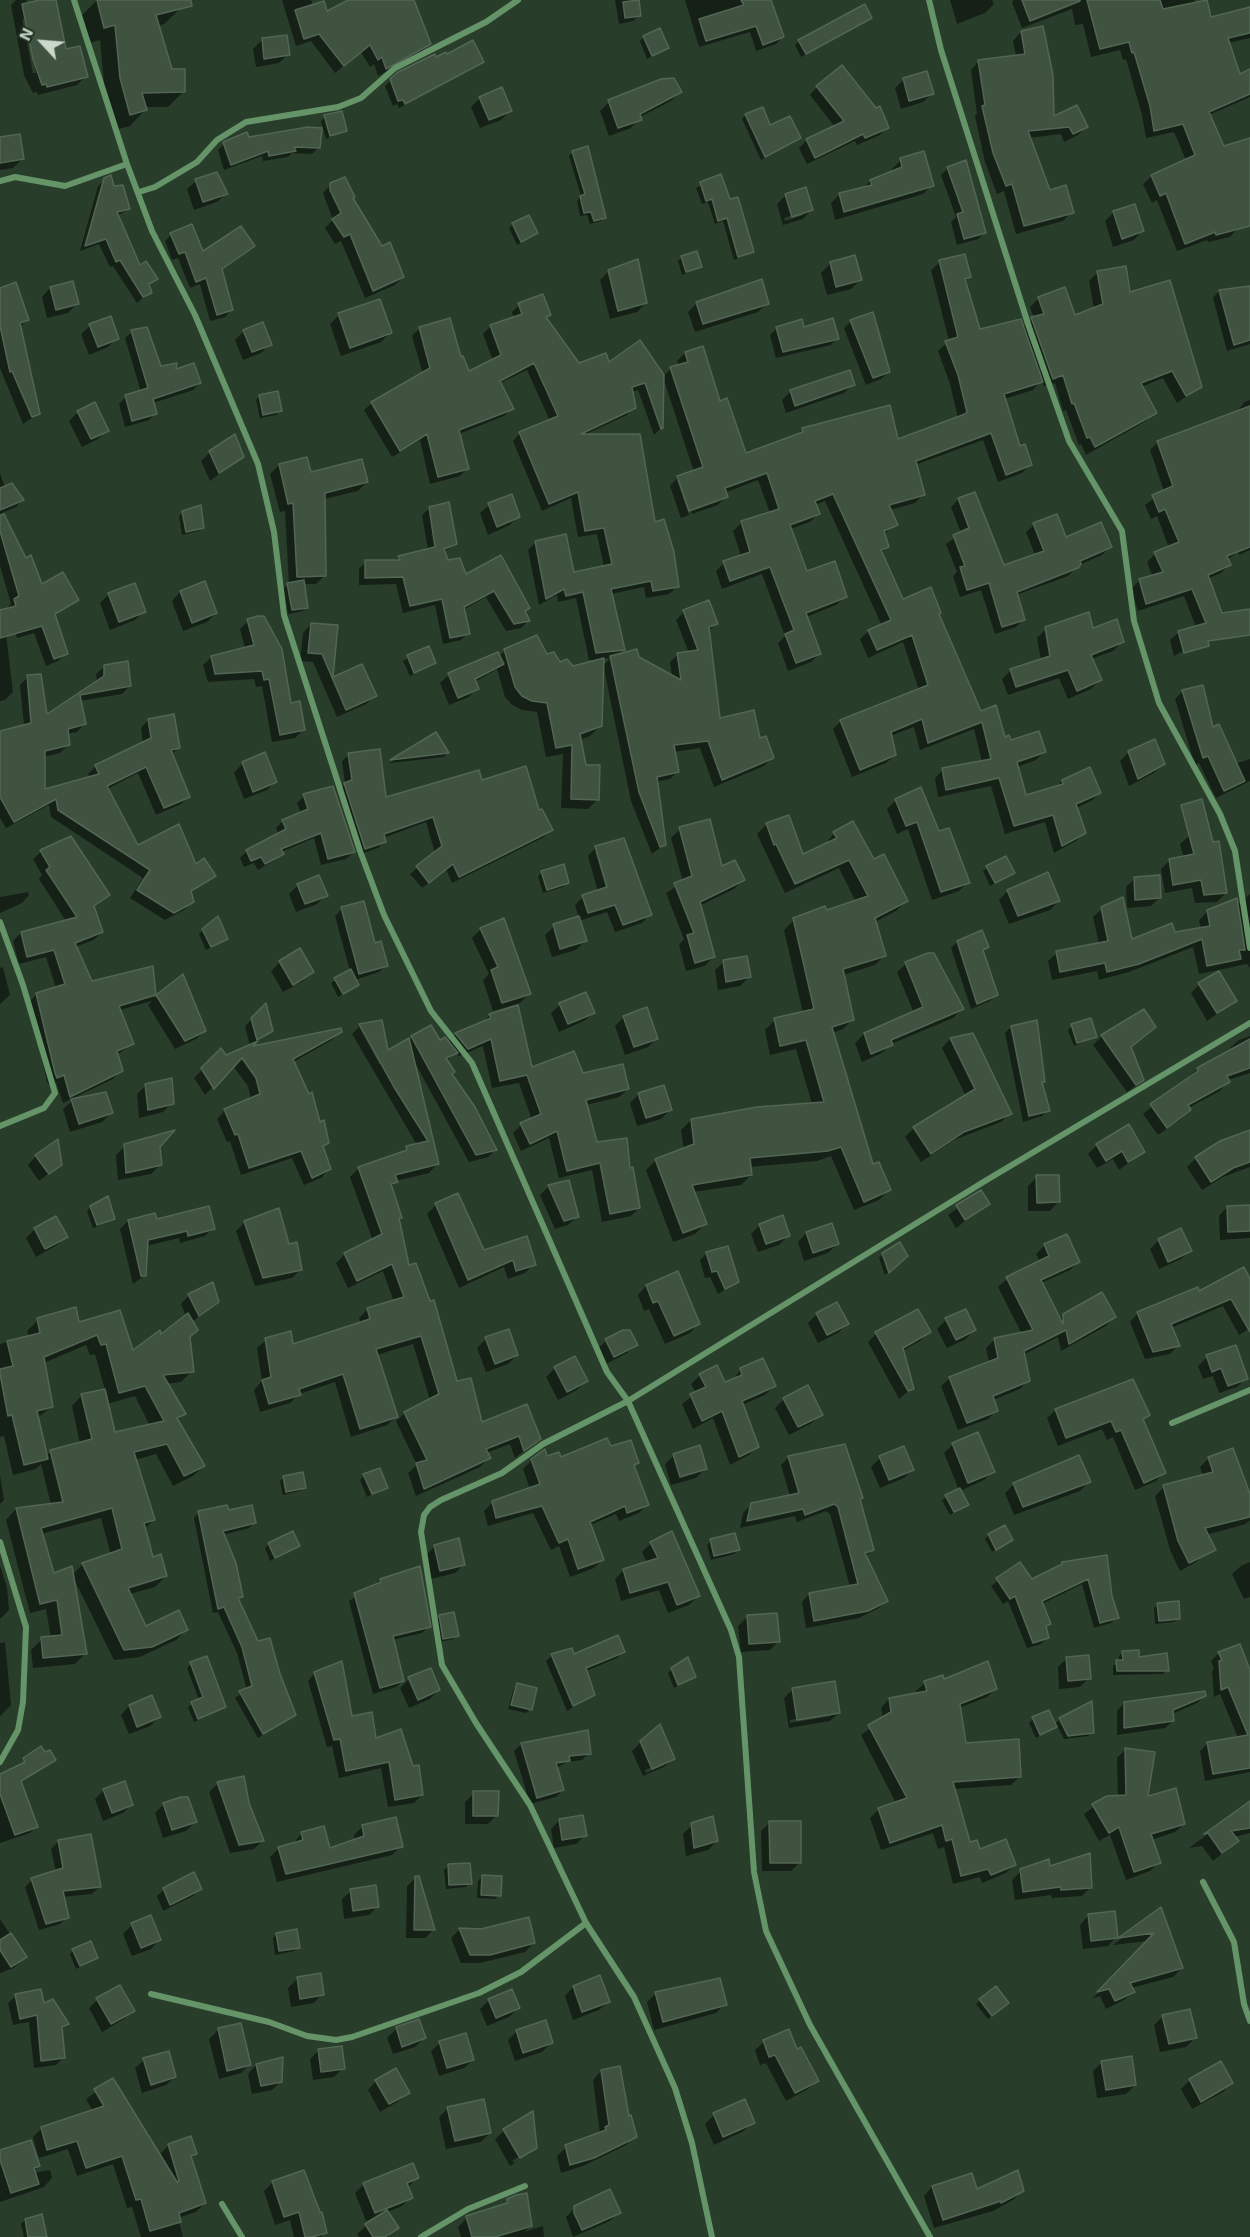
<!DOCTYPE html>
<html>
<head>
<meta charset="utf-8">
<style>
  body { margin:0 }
  #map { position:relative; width:1250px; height:2237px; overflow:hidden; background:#293d2b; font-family:"Exo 2",sans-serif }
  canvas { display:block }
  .north { position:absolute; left:12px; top:12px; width:60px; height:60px; -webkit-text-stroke:4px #1f3321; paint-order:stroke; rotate:296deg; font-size:16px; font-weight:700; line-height:24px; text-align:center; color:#cbd7cb }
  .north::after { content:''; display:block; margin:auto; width:21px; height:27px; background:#cbd7cb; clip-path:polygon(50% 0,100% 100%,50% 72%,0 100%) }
</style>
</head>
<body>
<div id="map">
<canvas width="1250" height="2237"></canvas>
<div class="north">N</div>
</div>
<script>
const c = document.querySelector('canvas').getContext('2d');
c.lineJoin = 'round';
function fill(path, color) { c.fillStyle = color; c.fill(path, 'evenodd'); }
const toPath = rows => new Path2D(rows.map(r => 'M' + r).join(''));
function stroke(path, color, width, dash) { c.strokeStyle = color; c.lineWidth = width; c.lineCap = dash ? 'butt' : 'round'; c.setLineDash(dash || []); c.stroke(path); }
fill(toPath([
  [16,0,26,0,58,60,86,76,77,85,38,95,37,92,33,93,24,75,11,5],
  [22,18,26,22,36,73,33,73],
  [97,0,178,0,180,9,164,24,158,26,171,71,184,91,168,107,144,107,145,110,130,126,115,130,105,94,100,40,89,43,82,15],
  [282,0,311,0,313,6,326,13,351,0,412,0,429,44,421,52,378,76,374,64,370,67,361,52,335,73,311,41,296,46],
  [615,0,637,0,640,15,633,21,619,24],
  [685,0,765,0,782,37,776,44,756,51,750,32,699,47],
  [950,0,992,0,994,4,985,13,957,24],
  [1014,0,1194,0,1195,2,1205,0,1210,19,1250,8,1250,38,1228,43,1239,77,1250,71,1250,97,1209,115,1223,148,1250,139,1250,199,1238,228,1230,237,1208,242,1207,240,1177,251,1157,200,1152,203,1143,184,1152,176,1186,160,1174,132,1146,138,1142,115,1126,59,1123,60,1120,50,1091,57,1083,24,1075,25,1072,9,1022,28,1012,2],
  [870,18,801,57,795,45,799,41],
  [1021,32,1053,118,1086,127,1078,135,1064,142,1061,134,1029,138,1049,192,1072,212,1063,221,1016,234,1004,191,997,194,985,162,975,116,977,114,971,70,979,61,1016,56,1013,41],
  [644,37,667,48,647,59,640,41],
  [262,40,288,54,279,63,256,67,253,49],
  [446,56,482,61,476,67,399,108,397,104,393,106,385,86,391,80],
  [904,79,932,94,923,102,901,109,895,88],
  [817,87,887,128,880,135,857,145,855,141,807,164,799,148,807,140,835,127,810,95],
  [680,92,671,101,640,117,631,128,609,136,600,111,609,102],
  [480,98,510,111,501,120,480,128,471,107],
  [746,115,799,138,761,160,742,119],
  [325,117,346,130,326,139,321,121],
  [0,138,22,159,13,168,0,170],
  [248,139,319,147,312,154,292,153,288,157,263,161,262,156,224,170,218,150,224,144],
  [573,152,605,217,601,221,590,224,587,215,580,216,577,201,581,196,569,156],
  [901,160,932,185,923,194,835,220,831,203,840,194,863,189,870,181,893,172,892,169],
  [948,168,985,232,978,239,957,245,951,222,956,217,941,175],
  [720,176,753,251,734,260,723,221,715,224,708,202,702,204,696,188],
  [105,179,129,209,117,216,139,267,156,278,147,286,150,292,137,303,113,266,110,267,99,244,80,251,98,186],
  [196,181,226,194,217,202,194,210,187,189],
  [331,185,351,199,403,277,395,285,365,298,341,241,335,244,325,228,333,220,323,193],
  [786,195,811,210,803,219,783,225,777,204],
  [803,212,803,215,785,221,784,218],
  [1114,212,1142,231,1134,240,1113,247,1105,221],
  [513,224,536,233,517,245,509,228],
  [171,235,203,254,253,246,220,270,231,310,225,317,210,321,200,284,190,288,178,258,172,260,165,241],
  [682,257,700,267,682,275,678,261],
  [854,257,860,280,851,289,827,295,821,273,830,264],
  [940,262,969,277,965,282,979,331,1022,328,1034,318,1030,307,1039,298,1074,317,1094,309,1089,281,1098,272,1129,294,1200,387,1177,403,1163,378,1141,387,1155,412,1146,421,1086,455,1081,444,1079,445,1066,410,1063,411,1055,383,1044,386,1042,380,1033,390,1004,399,1019,448,1030,465,1022,473,998,482,983,440,915,465,924,494,915,503,890,510,896,524,883,535,887,547,881,553,902,601,938,614,981,713,1004,739,1044,752,1036,760,1017,767,1025,797,1056,787,1062,781,1100,793,1091,801,1076,808,1085,832,1076,841,1054,853,1045,822,1005,834,991,786,938,797,935,778,943,770,982,762,974,729,920,750,914,727,890,736,895,755,886,763,852,777,833,729,841,721,919,690,903,642,868,658,860,639,869,631,882,626,825,501,815,505,818,514,810,522,790,529,806,573,845,597,836,605,806,617,819,654,811,662,788,671,778,643,785,636,762,574,722,589,716,571,724,563,741,556,733,531,742,522,770,513,758,480,724,493,726,497,718,505,692,514,680,480,677,480,689,515,681,518,670,486,678,477,694,472,663,377,661,428,654,435,638,390,632,392,634,407,627,415,584,435,654,524,677,587,669,594,646,598,644,587,611,594,623,650,618,656,638,658,672,677,670,662,678,654,689,653,676,620,684,612,708,602,716,623,708,632,719,720,759,740,772,758,764,766,714,787,700,748,674,752,678,771,670,779,656,782,665,844,652,854,631,801,604,669,600,726,590,736,580,740,585,766,598,799,588,809,561,808,563,754,546,757,537,712,522,710,512,705,505,697,497,669,475,682,477,688,469,697,449,705,440,683,449,675,499,656,505,651,546,656,572,668,599,661,589,660,576,598,558,602,557,595,539,605,528,550,536,542,573,574,604,567,597,534,578,537,571,498,542,511,513,441,520,433,550,421,527,370,500,383,512,409,504,416,459,434,468,468,460,476,430,484,420,440,392,457,364,410,372,403,423,374,412,336,420,328,460,359,468,373,493,361,483,334,491,326,514,318,512,312,519,305,549,315,545,318,578,365,608,364,663,376,671,369,679,366,677,361,685,353,719,403,745,455,796,436,803,430,897,441,958,418,950,384,938,351,949,341,931,270],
  [610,658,603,666,603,659],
  [609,271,646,303,637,312,610,319,600,280],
  [50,288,77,304,68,313,47,318,42,297],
  [1246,288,1250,301,1250,344,1227,351,1213,298,1219,291],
  [0,290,28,319,20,327,38,414,23,424,0,368],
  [697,303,767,303,758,312,695,332,688,312],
  [339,315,390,333,381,342,341,356,330,324],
  [851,321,889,372,881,379,866,385,844,328],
  [90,326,117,338,108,347,89,355,81,334],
  [777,328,803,329,837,338,831,345,776,358,770,335],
  [244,331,270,344,261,353,243,360,235,340],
  [132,332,160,368,200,383,193,390,153,403,156,413,149,420,125,427,119,404,126,397,141,392,125,338],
  [853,384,844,393,786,413,782,400,791,391],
  [260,396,280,411,276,415,260,418,256,400],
  [1250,400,1250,550,1239,555,1238,552,1227,560,1229,565,1221,573,1207,579,1221,614,1250,612,1250,616,1174,656,1170,640,1179,632,1196,627,1184,596,1138,611,1131,589,1139,581,1153,577,1147,562,1155,554,1169,548,1157,516,1151,519,1145,505,1164,491,1150,450,1158,442,1237,412,1244,402],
  [78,412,107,430,98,439,82,447,69,421],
  [210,452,242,456,210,481,201,461],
  [306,459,310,474,367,482,358,491,324,499,325,575,316,584,303,584,307,607,303,611,288,614,284,588,289,584,285,511,280,512,270,474,279,465],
  [0,473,5,488,23,499,16,507,2,513,41,586,77,600,54,616,66,653,58,661,46,666,34,633,17,638,7,608,11,604,0,566],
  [959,499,1003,567,1035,555,1026,532,1034,525,1065,539,1110,547,1102,555,1079,565,1068,576,1016,595,1024,619,1016,627,995,634,981,590,960,597,953,576,957,572,946,544,961,533,951,507],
  [489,505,518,516,510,525,488,535,480,513],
  [430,508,456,543,443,553,447,562,466,576,528,608,524,612,528,621,521,628,506,631,486,597,463,610,468,633,461,640,443,644,435,605,403,613,396,584,359,585,359,569,366,562,394,562,399,557,428,550,422,515],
  [183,512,203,527,198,531,182,535,179,516],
  [180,592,216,613,207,622,183,631,172,601],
  [109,594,144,611,135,620,110,630,100,603],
  [248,621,304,729,295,738,272,742,262,686,256,687,254,679,208,682,203,665,212,657,245,648,240,629],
  [0,624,6,634,13,692,5,700,0,701],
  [311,624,336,626,331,679,361,666,375,696,366,704,337,717,313,662,300,661,303,633],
  [1046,629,1092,630,1122,642,1113,651,1091,659,1100,680,1091,689,1068,699,1059,678,1008,695,1002,679,1011,670,1041,660,1037,638],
  [428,648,434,663,410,676,403,661],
  [104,667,130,686,122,694,79,701,84,724,77,732,67,734,68,745,60,753,44,757,43,791,90,778,88,774,96,766,143,743,141,728,148,720,178,748,171,755,189,796,181,804,156,815,138,773,107,789,138,847,195,866,214,876,190,893,192,902,184,910,165,920,130,898,143,878,51,817,49,805,6,828,0,818,0,742,24,726,20,685,28,677,46,716,97,683,96,674],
  [1183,691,1235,764,1250,759,1250,781,1216,798,1199,763,1195,765,1175,699],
  [436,734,447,753,444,757,389,763],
  [1129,752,1163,764,1154,773,1129,786,1120,761],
  [264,754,275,781,267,790,244,799,234,773,242,764],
  [349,755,385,799,481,782,538,813,551,830,544,837,452,883,446,869,422,888,410,874,435,853,426,822,383,838,384,842,378,848,358,855,338,791,345,784,342,761],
  [304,796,353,852,346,859,321,865,314,838,281,852,275,860,258,870,254,863,244,867,240,858,247,851,279,834,276,828,283,821,301,814,297,803],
  [896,800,939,833,968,882,959,891,932,900,908,829,897,834,887,809],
  [767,824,802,856,825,845,834,833,874,861,906,901,896,911,875,922,885,955,875,965,843,975,853,1019,843,1029,832,1033,872,1166,889,1190,879,1200,854,1210,831,1156,817,1161,749,1167,751,1175,741,1185,693,1192,705,1224,695,1234,673,1242,646,1170,656,1160,684,1150,681,1130,691,1120,812,1104,796,1049,770,1055,765,1030,775,1020,803,1013,784,930,794,920,856,902,839,868,785,893,757,834],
  [680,829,721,868,743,880,734,889,701,905,713,957,705,966,686,971,679,945,684,939,666,893,683,882,671,838],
  [1189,836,1226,893,1217,902,1195,903,1192,888,1165,893,1161,869,1170,860,1184,858,1180,844],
  [596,847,650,914,642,923,615,932,607,912,579,921,585,941,576,950,552,957,545,935,554,926,579,918,575,905,583,897,598,892,588,856],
  [595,851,598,851,611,894,608,895],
  [41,852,108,895,93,908,102,932,94,940,75,947,91,983,151,968,154,998,182,977,205,1030,196,1039,175,1049,148,1005,152,1001,120,1010,132,1044,117,1055,121,1071,113,1079,63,1103,56,1082,49,1085,47,1082,29,1002,37,994,56,988,46,957,19,964,13,941,21,933,66,921,39,879,42,875,33,859],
  [1005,858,1013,873,990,886,983,871],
  [542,872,567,883,563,887,543,893,538,876],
  [1047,874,1059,901,1050,910,1009,924,999,900,1007,892],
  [1135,878,1160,897,1151,906,1127,908,1126,887],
  [298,885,326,895,317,904,296,912,289,894],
  [28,892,29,895,22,903,0,913,0,897],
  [1250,894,1250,968,1247,964,1199,974,1193,947,1129,972,1099,980,1097,971,1052,980,1048,961,1057,953,1099,944,1093,917,1102,909,1131,941,1201,929,1199,920,1208,911,1237,906],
  [342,909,373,945,387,965,379,972,355,980,357,985,338,997,331,983,350,971,335,916],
  [481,929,529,994,520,1003,493,1011,483,980,489,974,472,938],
  [203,930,227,939,206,950,199,934],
  [957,942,988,946,982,952,996,994,990,1001,971,1009,951,948],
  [934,954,962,1009,953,1018,891,1044,882,1053,862,1062,855,1043,864,1034,914,1013,897,972,906,964],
  [280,962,312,972,303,981,283,992,271,971],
  [724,962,749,977,740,986,718,990,715,970],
  [3,967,10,995,0,1004,0,968],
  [1199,985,1235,1001,1207,1021,1191,993],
  [560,1005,593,1013,584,1021,559,1032,551,1013],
  [265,1006,271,1031,249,1048,340,1031,332,1040,293,1062,327,1142,322,1147,329,1169,321,1178,304,1185,292,1158,241,1175,230,1141,227,1142,217,1119,225,1110,251,1099,248,1086,233,1066,205,1095,194,1078,221,1051,225,1057,250,1046,245,1026],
  [1143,1011,1155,1027,1130,1048,1143,1080,1127,1092,1093,1045,1102,1036],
  [490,1015,531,1069,582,1075,628,1089,619,1097,586,1105,596,1143,629,1170,639,1208,631,1216,602,1222,592,1170,559,1178,549,1138,521,1151,513,1133,521,1125,532,1120,519,1083,492,1088,483,1046,459,1056,456,1053,446,1061,451,1074,495,1150,488,1157,469,1162,414,1061,437,1164,429,1173,396,1181,391,1187,408,1267,456,1383,481,1424,539,1439,515,1458,510,1444,486,1453,489,1458,480,1467,416,1496,408,1473,417,1465,396,1421,405,1413,430,1400,413,1344,377,1355,396,1417,387,1425,351,1437,335,1382,299,1394,290,1403,260,1412,254,1390,262,1381,257,1348,266,1340,292,1346,361,1324,359,1318,368,1309,394,1302,383,1271,348,1288,336,1263,345,1254,373,1241,350,1177,359,1168,401,1154,407,1148,417,1145,352,1034,359,1027,380,1065,380,1058,387,1052,412,1038,448,1043,456,1034,482,1023],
  [624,1017,657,1038,648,1047,625,1055,615,1026],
  [1072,1026,1095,1037,1074,1046,1068,1030],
  [1011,1027,1044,1081,1041,1084,1048,1110,1042,1116,1023,1122,1005,1033],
  [972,1035,1010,1113,1001,1122,954,1140,921,1162,905,1137,914,1128,966,1096,942,1048,950,1039],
  [1250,1036,1250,1073,1228,1080,1220,1091,1188,1108,1189,1110,1181,1119,1158,1135,1143,1114,1198,1069,1231,1051,1230,1048,1239,1040],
  [146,1085,172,1103,163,1112,139,1118,137,1094],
  [639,1094,670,1110,661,1119,637,1126,630,1103],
  [72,1101,111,1113,102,1122,70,1132,63,1109],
  [1250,1132,1250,1167,1223,1177,1202,1190,1187,1167,1196,1158],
  [1097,1145,1143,1152,1119,1170,1113,1159,1097,1168,1088,1154],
  [125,1146,158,1147,160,1165,151,1174,118,1180,116,1155],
  [36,1156,60,1164,39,1181,28,1165],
  [1037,1177,1058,1202,1050,1211,1028,1211,1028,1186],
  [549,1186,577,1217,568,1225,555,1229,540,1195],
  [980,1192,988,1204,956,1228,948,1215],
  [436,1205,483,1252,534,1264,525,1273,508,1279,504,1267,459,1288,427,1214],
  [1250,1206,1250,1238,1220,1240,1219,1216,1227,1207],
  [91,1207,114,1219,93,1228,87,1211],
  [128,1221,156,1221,213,1228,205,1236,180,1243,179,1238,146,1246,145,1275,133,1284,120,1229],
  [245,1222,301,1269,292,1278,255,1286,236,1231],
  [760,1225,788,1236,779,1245,758,1252,751,1234],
  [831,1225,837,1244,828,1253,804,1261,798,1242,806,1233],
  [35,1229,66,1237,57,1245,36,1257,26,1238],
  [1066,1236,1078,1262,1070,1270,1041,1283,1059,1320,1064,1315,1114,1317,1106,1326,1061,1351,1058,1337,1023,1355,1028,1381,1020,1389,993,1400,997,1410,988,1419,958,1430,941,1386,950,1378,989,1363,986,1348,995,1339,1022,1334,998,1287,1007,1279,1040,1262,1036,1254,1044,1246],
  [1159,1240,1190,1250,1181,1259,1159,1269,1150,1249],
  [707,1253,737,1282,718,1294,710,1277,705,1278,700,1260],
  [883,1254,902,1260,885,1275,879,1258],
  [677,1273,698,1324,690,1333,665,1344,649,1309,644,1311,638,1295,646,1286],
  [1250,1282,1250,1328,1239,1335,1223,1306,1171,1328,1178,1346,1170,1354,1145,1359,1130,1322,1138,1313,1198,1293],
  [189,1295,217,1302,192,1322,188,1338,192,1371,181,1382,166,1384,184,1414,177,1421,204,1466,193,1476,173,1486,156,1454,135,1460,154,1520,144,1529,152,1559,166,1576,155,1587,130,1594,145,1628,186,1630,176,1640,140,1657,114,1660,73,1577,86,1653,75,1664,33,1668,31,1650,42,1639,51,1638,46,1609,30,1613,6,1520,16,1509,51,1505,41,1464,36,1469,13,1475,4,1436,0,1437,0,1344,29,1337,27,1331,38,1320,78,1324,132,1352,160,1336,186,1316,181,1304],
  [86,1345,90,1355,95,1354,105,1390,82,1395,72,1406,80,1444,51,1451,46,1456,37,1418,52,1407,44,1363],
  [135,1396,150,1426,114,1434,107,1404],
  [101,1518,111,1555,83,1564,72,1575,53,1575,41,1534],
  [817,1314,847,1324,838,1333,818,1343,808,1323],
  [946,1320,974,1330,966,1339,947,1348,937,1329],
  [624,1331,636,1345,627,1353,604,1365,597,1349,606,1341],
  [929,1332,920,1341,902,1351,912,1388,899,1399,868,1342,876,1334],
  [486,1339,517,1355,508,1364,486,1372,477,1348],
  [1207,1357,1246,1378,1237,1387,1219,1393,1213,1376,1203,1379,1198,1366],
  [555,1368,586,1381,577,1390,558,1400,546,1377],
  [741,1369,774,1386,765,1395,742,1405,757,1447,749,1455,730,1465,713,1418,693,1429,682,1404,696,1393,691,1384,700,1375,724,1384,733,1380],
  [784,1399,821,1414,812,1423,789,1435,775,1408],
  [1056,1410,1148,1415,1142,1421,1164,1472,1156,1481,1135,1490,1113,1437,1107,1440,1102,1429,1058,1446,1047,1418],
  [978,1434,993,1471,984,1480,960,1491,967,1504,950,1515,942,1500,959,1490,944,1453,953,1444],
  [844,1445,861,1498,859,1500,872,1550,865,1557,886,1601,879,1608,859,1618,806,1628,802,1602,809,1594,850,1587,830,1514,826,1511,797,1522,795,1516,740,1528,743,1513,751,1505,790,1496,781,1465,788,1458],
  [610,1448,637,1463,633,1467,647,1504,639,1513,619,1521,616,1514,590,1525,602,1560,594,1568,570,1577,559,1546,551,1550,533,1513,488,1526,484,1511,493,1502,530,1489,523,1469,532,1460,560,1459],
  [674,1455,705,1469,696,1478,671,1485,665,1464],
  [880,1458,913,1469,904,1478,880,1488,871,1467],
  [1209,1458,1249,1489,1250,1520,1246,1524,1199,1537,1205,1554,1196,1562,1180,1571,1170,1550,1155,1496,1164,1487,1203,1476,1200,1467],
  [0,1475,4,1500,0,1504],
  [364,1476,386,1487,367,1497,360,1480],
  [284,1477,304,1487,300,1491,283,1495,280,1481],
  [1089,1482,1080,1491,1014,1515,1005,1493,1014,1484],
  [199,1512,228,1512,254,1523,249,1528,223,1535,241,1596,238,1600,257,1643,278,1674,294,1714,258,1738,235,1698,247,1690,237,1653,218,1612,213,1613,194,1518],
  [989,1535,1011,1540,992,1552,985,1539],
  [711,1541,738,1550,734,1554,711,1560,707,1545],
  [651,1543,698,1596,689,1605,668,1613,659,1590,621,1601,615,1579,624,1570,647,1563,642,1552],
  [269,1544,298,1546,270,1561,265,1548],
  [435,1546,464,1564,455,1573,431,1579,426,1555],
  [1105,1557,1117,1617,1111,1623,1094,1628,1082,1584,1042,1604,1049,1624,1045,1628,1048,1637,1041,1644,1027,1648,1008,1601,1003,1604,991,1586,1019,1564,1031,1581,1062,1563],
  [1250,1562,1250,1597,1244,1599,1232,1574,1241,1566],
  [0,1565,7,1588,9,1610,0,1619],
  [381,1580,429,1626,422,1633,392,1640,403,1681,396,1687,373,1694,349,1601],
  [1158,1604,1179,1618,1174,1622,1155,1624,1154,1608],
  [440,1616,457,1635,453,1639,440,1642,436,1621],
  [747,1617,779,1641,770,1650,741,1652,738,1626],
  [5,1642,11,1705,0,1716,0,1643],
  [623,1652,617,1658,586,1671,594,1694,567,1711,546,1661,552,1655],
  [1123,1652,1138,1659,1167,1670,1163,1674,1113,1675,1113,1666,1119,1662,1119,1656],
  [1219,1653,1250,1674,1250,1772,1205,1781,1200,1751,1208,1743,1238,1738,1220,1694,1214,1697,1212,1671,1214,1669,1211,1661],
  [1067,1658,1089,1678,1080,1687,1059,1689,1058,1667],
  [191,1664,224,1707,194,1722,188,1707,199,1700,187,1668],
  [672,1669,694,1677,674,1688,668,1673],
  [315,1673,351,1718,375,1740,422,1795,414,1803,388,1807,381,1768,339,1778,332,1746,327,1747,308,1681],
  [409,1679,439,1690,430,1699,409,1708,400,1688],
  [943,1681,996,1689,987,1697,959,1708,964,1744,1020,1776,1011,1785,953,1789,969,1844,979,1851,1014,1865,1006,1873,982,1883,980,1877,953,1884,944,1847,938,1849,933,1833,881,1850,870,1818,879,1809,896,1803,861,1735,883,1719,881,1708,889,1699,917,1694,916,1691,925,1683],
  [518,1684,530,1709,526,1713,508,1709,514,1688],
  [793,1689,839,1713,830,1721,789,1728,784,1698],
  [831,1713,831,1716,790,1723,790,1720],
  [1205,1696,1197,1703,1172,1714,1173,1721,1165,1728,1117,1735,1117,1711,1124,1703],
  [129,1706,159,1717,150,1726,129,1734,121,1715],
  [1033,1719,1054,1725,1060,1719,1093,1732,1088,1736,1064,1739,1057,1725,1036,1738,1029,1723],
  [641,1742,673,1759,664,1767,643,1776,632,1751],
  [664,1762,664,1765,646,1773,645,1770],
  [521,1744,589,1753,582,1760,567,1762,556,1768,563,1790,556,1797,530,1804,514,1751],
  [1125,1750,1146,1798,1184,1824,1175,1832,1151,1840,1159,1862,1150,1871,1126,1880,1110,1835,1099,1841,1084,1814,1107,1797,1118,1797,1117,1758],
  [218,1783,248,1803,262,1841,254,1849,230,1853,209,1792],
  [0,1784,36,1827,30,1833,0,1843],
  [104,1790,132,1804,123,1813,103,1821,95,1799],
  [474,1793,497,1815,488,1824,465,1824,465,1802],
  [164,1804,195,1822,186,1831,163,1838,155,1813],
  [1250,1806,1250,1833,1234,1837,1237,1841,1213,1861,1202,1846,1189,1848,1243,1808],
  [560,1820,585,1835,576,1844,554,1848,551,1829],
  [770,1822,800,1862,791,1871,762,1871,761,1831],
  [692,1825,717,1841,708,1850,686,1856,683,1834],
  [363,1826,401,1846,392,1855,277,1882,270,1857,279,1848,293,1844,301,1834,323,1827,329,1850,355,1841,354,1835],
  [90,1836,99,1887,92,1894,62,1897,67,1917,60,1924,39,1930,25,1887,32,1880,56,1872,51,1849,58,1842],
  [449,1866,470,1883,466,1887,446,1889,444,1870],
  [1048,1868,1091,1887,1082,1896,1052,1898,1051,1895,1015,1900,1012,1880,1021,1871],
  [482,1877,499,1895,495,1899,477,1898,478,1881],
  [416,1878,434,1929,425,1938,406,1938,407,1886],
  [164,1889,200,1889,193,1896,163,1911,157,1896],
  [351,1891,378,1906,369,1915,344,1919,342,1899],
  [1160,1909,1182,1968,1173,1977,1131,1988,1133,1992,1124,2000,1106,2009,1100,1996,1092,1999,1148,1941,1113,1945],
  [1088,1916,1116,1937,1108,1946,1083,1949,1080,1925],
  [0,1919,25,1957,14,1968,0,1973],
  [132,1925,159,1940,151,1949,132,1956,123,1934],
  [459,1930,481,1930,534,1943,525,1952,480,1963,461,1963,451,1938],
  [277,1934,298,1947,294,1951,275,1955,273,1938],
  [74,1950,97,1958,76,1969,70,1954],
  [297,1979,322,1994,314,2003,291,2007,288,1988],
  [573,1987,608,2002,599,2010,573,2020,565,1996],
  [655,1994,725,2004,716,2013,654,2030,647,2002],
  [16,1996,43,2005,67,2024,61,2030,63,2058,56,2065,34,2068,29,2022,13,2025,8,2003],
  [97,2000,133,2011,124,2019,102,2032,89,2008],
  [489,2000,518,2008,509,2017,487,2026,480,2009],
  [980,2000,1003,2007,988,2019,976,2004],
  [1163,2016,1195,2038,1186,2047,1160,2052,1154,2025],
  [418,2021,424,2038,415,2047,393,2054,387,2038,396,2029],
  [240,2024,250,2064,241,2073,219,2079,209,2039,218,2030],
  [517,2031,551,2043,542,2052,515,2061,508,2040],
  [788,2031,796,2051,817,2081,808,2089,786,2101,766,2063,760,2065,755,2050,764,2042],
  [440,2043,473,2060,464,2068,439,2076,431,2051],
  [319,2050,343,2068,334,2077,313,2080,310,2059],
  [144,2060,175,2077,166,2085,142,2093,135,2068],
  [1102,2062,1135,2085,1126,2094,1097,2098,1093,2071],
  [1220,2063,1231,2083,1223,2092,1192,2109,1181,2089,1190,2080],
  [256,2065,281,2081,272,2090,252,2094,248,2074],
  [601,2071,635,2136,626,2145,583,2166,561,2173,557,2156,566,2147,600,2134,593,2080],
  [113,2080,159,2155,169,2145,195,2154,190,2159,205,2203,196,2212,178,2218,183,2237,141,2237,132,2207,127,2208,113,2164,77,2176,68,2149,39,2158,33,2137,42,2128,93,2111,86,2099],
  [376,2081,408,2092,399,2101,380,2112,368,2090],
  [744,2101,753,2122,744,2131,714,2145,705,2124,714,2115],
  [448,2108,490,2133,481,2142,446,2149,439,2117],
  [532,2114,535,2147,528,2155,528,2151,512,2161,514,2163,527,2155,510,2166,495,2139,504,2131],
  [0,2151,38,2166,34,2173,50,2170,52,2178,44,2187,0,2202],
  [417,2178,408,2187,411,2197,402,2206,387,2212,397,2228,388,2237,359,2237,357,2234,378,2216,366,2221,355,2193,364,2184],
  [273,2182,325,2233,321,2237,294,2237,290,2220,275,2225,264,2191],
  [932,2187,976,2191,1022,2191,1013,2200,993,2211,934,2228,924,2196],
  [508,2200,531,2226,524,2232,543,2226,544,2237,461,2237,458,2227,467,2218,502,2206],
  [575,2208,619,2212,610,2221,573,2237,566,2217],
  [25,2220,45,2237,24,2237,21,2224]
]), '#0007');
const building = toPath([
  [40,0,56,0,66,49,80,46,88,77,47,87,46,84,42,85,33,59,22,4,40,0],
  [97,0,191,0,192,6,156,15,172,69,185,69,185,92,142,93,147,110,130,115,120,78,115,25,104,28,97,0],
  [348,0,414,0,431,44,386,69,382,57,378,60,370,45,344,66,319,34,304,39,295,10,324,1,327,11,348,0],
  [639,0,641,16,625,18,623,2,639,0],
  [741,0,771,0,784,37,763,45,756,26,706,41,699,19,744,5,741,0],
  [1022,0,1080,0,1080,1,1030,21,1022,0],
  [1087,0,1160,0,1163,9,1207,0,1211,17,1250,7,1250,33,1228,38,1240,74,1250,69,1250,94,1209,112,1224,146,1250,138,1250,226,1216,235,1215,232,1185,244,1166,193,1160,196,1151,175,1195,155,1183,124,1154,131,1150,106,1134,52,1132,53,1129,42,1100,49,1087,0],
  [865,4,872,18,806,54,798,40,865,4],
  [1043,26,1053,75,1054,116,1077,105,1088,127,1073,134,1069,127,1028,131,1050,190,1066,185,1074,213,1024,226,1012,184,1006,186,993,153,982,106,985,105,978,60,1025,54,1021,31,1043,26],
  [660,28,669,48,652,56,643,36,660,28],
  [287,35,290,55,264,59,262,38,287,35],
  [473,40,484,62,405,104,403,100,398,101,390,79,398,72,435,54,436,57,446,52,447,54,473,40],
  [842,65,876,108,880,106,889,128,865,138,863,134,815,158,806,139,844,121,816,86,842,65],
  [927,71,934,94,909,101,903,78,927,71],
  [674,78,682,92,640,114,642,120,618,128,608,100,661,79,674,78],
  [502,87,512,111,489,120,479,97,502,87],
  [763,107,770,125,790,116,801,138,765,157,745,114,763,107],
  [342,111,347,131,330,136,324,115,342,111],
  [308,127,322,128,320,148,294,147,296,151,269,156,268,151,231,165,223,142,247,132,249,137,308,127],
  [20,134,24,159,0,163,0,137,20,134],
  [588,146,606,218,594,221,591,212,584,213,580,196,585,194,572,151,588,146],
  [924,151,934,186,844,212,839,193,872,185,870,180,902,167,900,158,924,151],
  [966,160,986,233,964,239,957,214,963,212,947,167,966,160],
  [217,172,228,194,203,202,195,179,217,172],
  [721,174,730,199,738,197,754,252,738,257,727,218,718,221,712,199,706,201,700,182,721,174],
  [111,175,114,186,123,185,130,209,117,212,140,265,146,261,158,279,149,284,152,293,143,297,120,260,116,262,106,239,85,246,104,178,111,175],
  [345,177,355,197,353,198,382,246,390,242,404,277,373,291,350,234,344,237,332,219,341,213,330,190,330,183,345,177],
  [806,187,813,210,792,217,785,194,806,187],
  [1135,204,1144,231,1122,239,1113,211,1135,204],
  [529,215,538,233,521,242,512,223,529,215],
  [192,224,203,251,241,226,255,246,222,269,233,310,217,315,206,278,196,282,185,252,179,254,170,233,192,224],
  [697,251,702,267,686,272,681,256,697,251],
  [965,254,971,277,965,279,980,329,1021,319,1043,382,1004,394,1020,446,1025,444,1032,465,1006,475,991,433,916,461,925,495,889,505,898,525,884,531,889,547,881,550,903,599,931,587,941,613,939,614,981,711,996,705,1005,737,1009,735,1011,740,1039,731,1046,752,1017,762,1026,795,1063,784,1062,780,1090,767,1101,793,1076,804,1086,833,1062,846,1053,815,1014,826,999,778,946,790,942,768,991,759,982,722,928,743,922,719,891,732,896,755,860,770,840,720,928,685,912,635,877,650,868,630,891,620,833,494,815,501,820,514,790,525,807,571,835,561,847,597,806,613,821,654,796,663,785,634,794,630,770,567,730,581,723,561,750,552,741,521,779,509,767,473,725,488,728,497,689,511,677,476,703,467,670,367,688,362,685,352,703,346,720,401,727,398,746,453,803,432,802,428,890,405,898,439,965,414,967,412,958,375,945,341,958,337,939,260,965,254],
  [855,255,862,280,836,287,830,262,855,255],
  [638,259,647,303,618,311,608,270,638,259],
  [1126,266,1130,292,1170,280,1202,387,1186,396,1172,371,1141,383,1157,413,1095,447,1090,437,1087,438,1074,403,1072,404,1063,375,1053,379,1031,317,1044,314,1038,297,1065,287,1075,315,1103,304,1097,271,1126,266],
  [762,279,769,304,703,324,696,302,762,279],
  [73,281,79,304,56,310,50,287,73,281],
  [16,282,29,320,20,323,40,414,32,417,12,371,10,372,0,326,0,288,16,282],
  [1250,286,1250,340,1234,345,1219,290,1250,286],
  [543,294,551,315,546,317,579,363,606,353,609,362,640,340,664,375,663,428,661,429,645,383,632,387,636,408,581,434,640,434,655,522,664,519,674,552,679,587,653,591,651,581,611,589,625,650,596,653,583,592,566,596,564,589,546,599,535,541,566,534,574,572,612,564,604,528,585,531,578,492,549,504,519,432,558,416,534,363,500,381,514,409,459,430,469,469,438,477,427,434,400,451,371,402,430,368,419,327,450,318,461,357,463,356,469,371,501,355,490,325,522,314,518,303,543,294],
  [380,299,392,333,350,348,338,313,380,299],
  [873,312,890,372,873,378,850,320,873,312],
  [111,316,119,339,98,347,89,324,111,316],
  [833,318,839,339,783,352,776,327,802,319,804,327,833,318],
  [263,322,272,345,252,352,243,330,263,322],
  [147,327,161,366,177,363,176,369,194,363,201,383,153,399,157,414,132,421,125,395,148,388,131,330,147,327],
  [850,370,855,385,795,406,790,390,850,370],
  [278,391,282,411,263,415,259,395,278,391],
  [95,402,109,431,91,439,77,411,95,402],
  [1250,406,1250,547,1227,556,1231,565,1208,575,1222,613,1250,609,1250,635,1208,641,1209,646,1184,653,1178,631,1206,623,1192,589,1146,604,1139,579,1163,572,1154,552,1179,542,1165,509,1159,512,1152,495,1173,486,1157,441,1250,406],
  [235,434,244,457,219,473,209,451,235,434],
  [307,457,311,472,362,459,368,482,325,493,326,576,297,577,293,503,288,504,279,464,307,457],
  [12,483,24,500,0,510,0,488,12,483],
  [975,492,1004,565,1044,551,1033,523,1057,514,1066,537,1101,522,1112,547,1080,561,1081,564,1078,568,1017,592,1025,620,1002,627,989,583,967,590,960,567,965,566,953,535,969,528,958,498,975,492],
  [512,494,520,517,497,527,488,503,512,494],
  [449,502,457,544,444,549,448,560,460,558,466,574,501,555,530,608,525,611,530,621,514,624,494,591,464,607,470,634,450,638,442,599,410,606,403,577,365,578,365,560,400,560,398,556,435,547,429,507,449,502],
  [201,505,204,528,186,532,182,511,201,505],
  [4,514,26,558,31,555,42,584,63,572,79,600,55,614,68,654,54,659,42,626,0,638,0,610,16,606,14,599,19,596,0,531,0,515,4,514],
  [304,580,308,608,292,610,287,583,304,580],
  [205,581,217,613,192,623,180,591,205,581],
  [135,583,146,612,119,622,108,593,135,583],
  [709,600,718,624,709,627,720,718,754,710,760,738,766,736,774,758,722,780,708,741,674,745,679,772,657,777,666,845,660,847,639,792,610,656,637,649,639,657,681,680,677,653,698,650,683,610,709,600],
  [1089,612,1093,628,1117,619,1124,642,1091,655,1102,680,1077,691,1068,670,1016,687,1010,669,1050,656,1045,627,1089,612],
  [258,616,264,616,282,649,291,703,300,701,305,730,280,735,269,679,264,680,262,671,215,674,211,656,254,645,247,619,258,616],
  [311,623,338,625,333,677,362,664,377,696,346,710,322,654,308,653,311,623],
  [537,635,547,654,554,652,560,662,567,659,573,666,604,658,602,726,580,734,586,765,600,765,599,800,571,799,572,745,556,748,547,703,532,701,522,696,515,687,504,649,537,635],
  [429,646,436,663,414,673,407,655,429,646],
  [498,652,504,664,475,679,479,689,458,698,448,673,498,652],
  [128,661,131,686,80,695,86,724,68,729,70,745,45,751,45,789,99,774,95,765,151,738,148,719,174,714,180,748,171,750,190,797,164,808,146,767,107,786,138,845,179,824,196,864,204,858,216,876,191,891,194,902,174,913,137,890,150,870,58,810,56,799,14,822,0,797,0,731,31,723,27,675,41,674,47,714,104,676,104,665,128,661],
  [1203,685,1213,727,1219,724,1245,781,1224,791,1208,756,1203,758,1182,690,1203,685],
  [436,732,449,753,390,760,436,732],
  [1155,739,1165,764,1138,779,1128,751,1155,739],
  [380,749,386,797,479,770,482,780,526,766,539,810,542,809,553,830,459,877,453,864,429,883,416,866,442,846,433,817,384,834,386,842,365,849,344,783,352,780,348,753,380,749],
  [265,752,277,782,253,792,242,762,265,752],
  [333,786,355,852,328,859,321,833,281,849,284,854,265,864,261,857,251,861,246,850,286,829,282,820,308,809,303,794,333,786],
  [921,787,939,831,949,828,970,883,941,892,917,822,906,826,895,799,921,787],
  [1202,799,1213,842,1219,841,1227,893,1204,895,1201,880,1173,885,1169,859,1194,854,1181,805,1202,799],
  [789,815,803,854,837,838,833,832,853,821,874,859,884,854,908,901,875,918,886,956,843,969,854,1020,832,1027,873,1164,879,1162,891,1190,864,1202,841,1147,828,1151,750,1158,752,1175,692,1185,707,1224,683,1233,655,1159,694,1144,691,1119,757,1107,824,1102,806,1040,780,1046,774,1018,814,1009,793,918,825,906,827,910,868,896,849,860,795,884,776,844,774,845,766,823,789,815],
  [710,819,722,866,735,860,745,880,700,902,715,957,695,963,687,935,694,933,674,883,692,876,679,827,710,819],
  [71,836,110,895,94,906,103,932,75,943,92,981,153,966,156,995,119,1006,134,1044,117,1051,123,1071,70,1097,64,1075,57,1078,55,1073,36,993,65,984,54,950,27,957,21,932,77,917,46,870,50,867,40,850,71,836],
  [624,838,652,915,623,925,615,905,588,913,582,895,607,887,595,846,624,838],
  [1006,856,1015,873,995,883,986,866,1006,856],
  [564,864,569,883,547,890,541,871,564,864],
  [1048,872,1060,901,1018,916,1007,890,1048,872],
  [319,875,328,896,305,904,297,884,319,875],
  [1160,875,1161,898,1135,900,1134,877,1160,875],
  [1123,897,1132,939,1172,923,1175,932,1210,926,1207,910,1237,898,1245,950,1239,950,1241,959,1207,966,1202,939,1139,964,1107,972,1105,963,1060,972,1056,951,1108,941,1101,907,1123,897],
  [364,901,375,943,381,941,388,966,359,974,341,907,364,901],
  [218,916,228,939,211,947,202,929,218,916],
  [579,916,587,941,560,949,553,924,579,916],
  [504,918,531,994,502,1003,491,970,498,967,480,928,504,918],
  [982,930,989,947,983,950,998,995,977,1004,957,941,982,930],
  [300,948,314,972,293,985,279,961,300,948],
  [928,953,934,953,964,1009,891,1040,893,1045,871,1054,864,1033,923,1007,905,962,928,953],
  [747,956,751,977,726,982,723,960,747,956],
  [351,969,359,985,343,994,334,978,351,969],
  [1219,971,1237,1001,1217,1013,1198,983,1219,971],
  [183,974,206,1031,185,1041,156,995,183,974],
  [586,992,595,1013,568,1024,559,1003,586,992],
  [266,1003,273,1031,257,1040,251,1018,266,1003],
  [518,1005,532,1067,574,1051,583,1073,623,1064,629,1089,586,1100,597,1142,627,1138,630,1168,633,1167,640,1208,610,1214,600,1163,567,1171,557,1131,530,1144,520,1123,541,1114,527,1075,500,1081,491,1039,468,1049,455,1033,491,1018,489,1014,518,1005],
  [647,1007,658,1039,634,1047,623,1016,647,1007],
  [1144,1009,1156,1027,1131,1047,1144,1080,1136,1085,1101,1035,1144,1009],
  [1091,1018,1097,1037,1077,1043,1071,1024,1091,1018],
  [382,1020,388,1050,409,1038,439,1164,395,1175,398,1182,391,1184,402,1218,399,1218,409,1265,416,1263,430,1301,434,1300,457,1381,471,1378,482,1422,527,1404,541,1439,524,1451,519,1436,486,1449,491,1458,424,1489,416,1463,427,1460,404,1412,439,1394,421,1336,376,1349,398,1417,360,1429,343,1374,299,1389,301,1395,269,1404,262,1380,271,1377,265,1338,291,1331,293,1344,370,1319,367,1308,404,1297,392,1264,357,1281,344,1253,382,1234,358,1167,407,1150,406,1146,428,1141,394,1087,359,1024,382,1020],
  [1037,1020,1045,1082,1042,1082,1050,1111,1029,1116,1011,1026,1037,1020],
  [431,1025,440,1040,445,1037,458,1053,446,1058,455,1072,452,1074,475,1107,497,1150,476,1155,411,1036,431,1025],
  [341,1028,342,1032,293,1059,309,1094,312,1092,320,1122,324,1120,329,1143,323,1146,331,1169,312,1178,301,1151,249,1168,238,1134,235,1135,224,1109,260,1094,256,1078,242,1058,214,1089,201,1068,221,1048,226,1055,258,1041,253,1046,341,1028],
  [973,1033,1012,1114,964,1132,931,1154,913,1127,975,1089,950,1038,973,1033],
  [1250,1039,1250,1068,1227,1076,1230,1082,1188,1105,1191,1110,1167,1128,1150,1104,1198,1071,1197,1068,1250,1039],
  [172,1078,174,1104,148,1110,145,1084,172,1078],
  [664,1085,672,1110,646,1118,638,1093,664,1085],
  [106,1092,113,1113,79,1124,71,1099,106,1092],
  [1129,1124,1145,1152,1128,1162,1122,1151,1106,1161,1096,1144,1129,1124],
  [175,1130,160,1147,162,1165,126,1173,124,1144,175,1130],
  [1250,1130,1250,1162,1233,1168,1211,1182,1195,1157,1220,1141,1250,1130],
  [58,1139,62,1165,49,1174,35,1155,58,1139],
  [1036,1175,1059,1175,1060,1202,1037,1203,1036,1175],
  [569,1180,579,1217,564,1221,548,1185,569,1180],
  [981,1190,990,1204,965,1220,956,1205,981,1190],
  [458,1193,484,1250,527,1236,536,1265,516,1271,513,1260,468,1280,435,1203,458,1193],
  [108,1196,115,1219,97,1225,90,1206,108,1196],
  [1250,1205,1250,1231,1228,1232,1227,1206,1250,1205],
  [209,1206,215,1229,188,1236,187,1231,148,1240,146,1276,141,1276,128,1220,155,1213,157,1219,209,1206],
  [279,1208,289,1244,297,1242,302,1270,263,1278,244,1221,279,1208],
  [783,1215,790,1236,766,1244,759,1224,783,1215],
  [56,1216,68,1237,45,1249,34,1228,56,1216],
  [832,1223,839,1244,813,1253,806,1232,832,1223],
  [1181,1228,1192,1251,1168,1262,1158,1239,1181,1228],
  [1067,1234,1080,1262,1041,1280,1063,1324,1063,1314,1102,1292,1116,1317,1069,1344,1066,1330,1024,1351,1030,1381,993,1396,998,1411,967,1423,949,1377,998,1358,994,1338,1033,1330,1006,1277,1049,1256,1044,1244,1067,1234],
  [900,1242,908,1256,889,1273,882,1253,900,1242],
  [728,1246,739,1282,725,1289,717,1271,712,1272,706,1252,728,1246],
  [1244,1267,1250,1279,1250,1332,1231,1299,1171,1324,1180,1346,1153,1352,1137,1312,1198,1287,1199,1291,1244,1267],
  [678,1271,700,1324,674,1336,658,1301,653,1303,646,1285,678,1271],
  [213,1282,219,1302,199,1316,188,1294,213,1282],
  [837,1302,849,1324,827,1335,816,1313,837,1302],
  [76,1307,79,1322,120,1310,133,1350,160,1330,161,1334,188,1313,198,1330,190,1337,194,1372,163,1375,186,1414,177,1418,205,1466,184,1476,167,1444,134,1452,155,1520,144,1523,153,1557,161,1554,167,1576,128,1588,146,1626,179,1610,188,1630,152,1647,124,1650,82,1563,122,1549,112,1508,41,1528,54,1573,72,1566,87,1654,43,1658,41,1637,62,1635,57,1600,40,1604,16,1508,63,1502,50,1450,92,1439,81,1394,105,1389,115,1432,164,1421,145,1386,119,1393,106,1344,101,1345,97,1335,44,1357,53,1407,37,1411,48,1459,24,1465,12,1415,8,1416,0,1374,0,1369,13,1366,7,1341,40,1333,37,1318,76,1307],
  [918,1309,931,1332,903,1348,914,1389,908,1391,875,1332,918,1309],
  [966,1309,976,1330,956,1340,945,1318,966,1309],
  [509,1329,518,1355,495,1364,485,1337,509,1329],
  [623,1330,630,1330,638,1345,614,1357,605,1339,623,1330],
  [1236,1345,1248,1379,1228,1386,1221,1368,1212,1372,1206,1355,1236,1345],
  [575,1356,588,1381,567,1392,554,1367,575,1356],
  [763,1358,776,1386,742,1401,759,1447,739,1457,722,1411,702,1421,690,1394,706,1387,699,1374,717,1365,725,1382,742,1375,740,1368,763,1358],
  [1133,1379,1150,1415,1143,1419,1166,1473,1144,1483,1121,1430,1116,1432,1111,1421,1066,1438,1055,1409,1133,1379],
  [808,1385,823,1415,798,1427,783,1398,808,1385],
  [978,1432,995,1472,968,1483,952,1443,978,1432],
  [607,1438,611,1446,631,1440,639,1463,634,1465,649,1505,627,1513,625,1506,590,1522,604,1560,578,1569,568,1539,559,1543,542,1506,496,1518,492,1501,540,1484,531,1459,545,1449,547,1456,559,1452,561,1457,607,1438],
  [845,1444,863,1498,860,1499,874,1550,865,1553,888,1601,868,1611,814,1621,809,1593,858,1584,838,1507,834,1504,805,1515,803,1509,747,1521,751,1503,799,1493,788,1456,845,1444],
  [700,1445,707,1469,680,1477,673,1454,700,1445],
  [904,1446,914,1470,889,1480,879,1456,904,1446],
  [1233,1448,1250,1494,1250,1517,1205,1528,1216,1550,1189,1563,1178,1541,1163,1485,1213,1472,1208,1457,1233,1448],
  [1079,1455,1091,1482,1023,1507,1013,1483,1079,1455],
  [380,1468,388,1488,372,1494,363,1474,380,1468],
  [303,1472,306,1488,286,1492,283,1476,303,1472],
  [960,1488,969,1505,954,1512,945,1495,960,1488],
  [227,1505,229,1510,252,1505,256,1523,223,1531,236,1563,243,1597,238,1598,258,1641,270,1638,280,1674,296,1715,263,1734,239,1691,252,1686,242,1647,224,1607,218,1609,198,1511,227,1505],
  [1005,1525,1013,1540,996,1550,988,1534,1005,1525],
  [293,1531,300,1546,275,1558,268,1543,293,1531],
  [672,1531,700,1596,677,1605,668,1582,630,1593,623,1569,658,1558,650,1542,672,1531],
  [735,1533,740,1550,714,1556,710,1539,735,1533],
  [459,1538,465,1565,440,1571,434,1545,459,1538],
  [1107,1555,1112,1596,1119,1618,1100,1623,1088,1579,1042,1601,1051,1624,1046,1626,1049,1638,1033,1643,1015,1596,1010,1599,996,1578,1020,1562,1032,1579,1062,1564,1062,1562,1107,1555],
  [420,1566,431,1627,393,1636,404,1681,380,1688,354,1593,381,1582,380,1579,420,1566],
  [1179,1601,1180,1619,1159,1621,1157,1603,1179,1601],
  [454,1612,459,1636,443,1639,439,1615,454,1612],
  [777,1613,780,1642,749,1644,747,1615,777,1613],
  [618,1635,625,1652,586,1668,595,1695,573,1706,551,1654,572,1648,574,1654,618,1635],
  [1240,1644,1250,1670,1250,1768,1213,1774,1207,1742,1248,1735,1228,1687,1221,1690,1219,1661,1222,1660,1218,1652,1240,1644],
  [1139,1650,1139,1657,1167,1653,1169,1671,1117,1671,1116,1660,1123,1660,1122,1651,1139,1650],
  [1089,1655,1091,1679,1068,1681,1066,1657,1089,1655],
  [207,1656,226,1707,198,1719,191,1702,203,1697,190,1662,207,1656],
  [688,1657,696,1677,678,1685,671,1668,688,1657],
  [342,1661,352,1716,372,1712,376,1738,401,1729,413,1766,419,1765,423,1795,395,1800,389,1762,346,1771,340,1739,334,1740,314,1672,342,1661],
  [988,1661,997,1689,960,1704,966,1743,1019,1739,1021,1777,953,1782,970,1842,977,1840,980,1849,1006,1839,1016,1865,991,1875,988,1869,961,1876,952,1839,946,1841,942,1825,890,1843,878,1808,907,1798,868,1725,891,1712,889,1698,927,1691,924,1681,943,1675,944,1679,988,1661],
  [431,1668,440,1690,418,1700,408,1677,431,1668],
  [835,1681,840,1713,797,1720,792,1688,835,1681],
  [517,1683,537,1688,532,1710,511,1705,517,1683],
  [1205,1691,1206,1696,1173,1710,1174,1721,1124,1728,1124,1702,1205,1691],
  [152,1695,161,1717,137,1727,129,1705,152,1695],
  [1092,1701,1094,1733,1068,1736,1059,1718,1092,1701],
  [1049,1710,1057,1727,1040,1735,1032,1717,1049,1710],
  [660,1724,675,1759,652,1769,640,1741,660,1724],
  [588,1730,591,1754,569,1756,570,1761,556,1763,564,1790,537,1798,521,1743,588,1730],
  [41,1746,45,1752,50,1750,56,1760,21,1781,38,1827,15,1835,0,1794,0,1774,25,1762,23,1758,41,1746],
  [1125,1748,1155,1752,1148,1796,1176,1788,1185,1824,1151,1834,1161,1863,1134,1872,1119,1827,1109,1833,1092,1804,1107,1796,1126,1795,1125,1748],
  [244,1776,249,1803,264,1841,239,1845,217,1782,244,1776],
  [125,1781,133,1805,112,1813,103,1789,125,1781],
  [473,1791,499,1791,498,1816,473,1816,473,1791],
  [181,1797,188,1797,197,1822,172,1830,163,1803,181,1797],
  [1250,1801,1250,1828,1231,1831,1239,1841,1222,1853,1208,1833,1204,1834,1250,1801],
  [583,1815,587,1836,562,1840,559,1819,583,1815],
  [713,1816,718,1841,694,1848,691,1823,713,1816],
  [396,1817,403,1847,286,1874,278,1847,303,1840,301,1832,324,1826,330,1848,364,1836,362,1825,396,1817],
  [769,1821,801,1821,801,1863,770,1863,769,1821],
  [91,1834,101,1887,63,1891,69,1918,46,1924,31,1878,63,1868,58,1840,91,1834],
  [1090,1853,1092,1888,1061,1890,1060,1887,1023,1892,1020,1869,1049,1859,1050,1866,1090,1853],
  [470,1863,472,1884,449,1885,448,1864,470,1863],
  [194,1872,202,1889,170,1905,163,1888,194,1872],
  [482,1875,502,1876,501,1896,481,1895,482,1875],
  [415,1876,419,1876,435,1930,414,1930,415,1876],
  [376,1885,379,1907,353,1911,350,1889,376,1885],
  [1161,1907,1183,1968,1130,1983,1135,1992,1115,2001,1109,1989,1097,1992,1154,1933,1118,1938,1161,1907],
  [1115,1911,1118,1938,1091,1941,1088,1914,1115,1911],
  [151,1915,161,1940,141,1948,131,1923,151,1915],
  [529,1917,535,1943,490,1955,470,1955,459,1928,481,1929,529,1917],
  [297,1929,300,1948,279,1951,276,1933,297,1929],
  [11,1933,27,1957,11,1967,0,1950,0,1940,11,1933],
  [91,1941,98,1958,80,1966,72,1949,91,1941],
  [321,1973,324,1995,300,1999,297,1977,321,1973],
  [600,1975,610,2002,582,2012,573,1986,600,1975],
  [720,1978,727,2005,663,2022,655,1992,720,1978],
  [120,1985,135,2011,111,2024,96,1998,120,1985],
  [996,1986,1009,2003,992,2016,979,1999,996,1986],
  [41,1989,44,2003,53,1999,69,2024,62,2027,65,2058,41,2061,37,2015,20,2019,15,1994,41,1989],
  [512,1989,520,2008,496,2018,488,1999,512,1989],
  [1190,2009,1197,2038,1169,2044,1162,2015,1190,2009],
  [419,2019,426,2038,402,2047,396,2027,419,2019],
  [546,2020,553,2043,523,2053,516,2030,546,2020],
  [241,2023,251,2065,227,2071,218,2028,241,2023],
  [789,2029,797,2049,801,2047,819,2081,795,2093,775,2055,769,2057,763,2040,789,2029],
  [466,2033,474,2060,447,2068,439,2041,466,2033],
  [342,2046,345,2069,321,2072,318,2049,342,2046],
  [169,2051,176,2077,151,2085,143,2058,169,2051],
  [1132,2056,1136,2085,1106,2090,1101,2061,1132,2056],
  [283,2057,282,2082,261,2086,256,2064,283,2057],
  [1221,2061,1233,2083,1201,2102,1189,2079,1221,2061],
  [620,2066,629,2116,631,2115,637,2137,594,2158,570,2165,565,2145,606,2130,605,2127,609,2125,601,2070,620,2066],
  [396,2068,410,2093,389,2104,375,2080,396,2068],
  [113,2078,177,2182,179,2181,168,2144,191,2136,197,2154,191,2156,206,2203,179,2213,181,2222,150,2231,141,2199,136,2200,122,2156,86,2168,77,2141,47,2150,41,2127,104,2106,94,2089,113,2078],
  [484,2099,491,2133,455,2141,447,2107,484,2099],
  [745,2099,755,2123,723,2137,713,2113,745,2099],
  [533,2111,537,2148,520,2158,503,2129,533,2111],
  [31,2140,40,2166,34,2168,39,2184,11,2193,0,2160,0,2150,31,2140],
  [413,2163,419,2178,407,2183,413,2198,375,2213,363,2183,413,2163],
  [304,2170,320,2212,322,2212,327,2233,312,2237,305,2237,299,2212,284,2217,272,2181,304,2170],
  [1018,2170,1024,2191,1001,2203,1001,2201,943,2220,932,2186,972,2173,977,2189,1018,2170],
  [610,2189,621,2213,582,2230,574,2213,574,2206,610,2189],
  [527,2193,532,2226,495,2237,472,2237,466,2216,507,2203,507,2199,516,2195,527,2193],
  [387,2210,399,2228,385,2237,373,2237,365,2224,387,2210],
  [42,2214,47,2237,28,2237,25,2219,42,2214]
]);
fill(building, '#3f5340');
stroke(building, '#526753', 1.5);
stroke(toPath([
  [74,0,127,164,152,231,195,315,258,464,274,532,284,615,360,851,384,915,431,1011,472,1063,607,1372,628,1401,731,1630,739,1657,754,1872,766,1931,810,2025,930,2237],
  [929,0,941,50,1029,327,1069,441,1122,531,1134,621,1159,703,1220,814,1235,851,1250,948],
  [0,181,15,177,65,186,127,164],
  [139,192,155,187,197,162,217,140,246,122,338,107,361,98,395,68,486,22,518,0],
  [0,922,23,985,55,1093,44,1108,0,1126],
  [1172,1423,1250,1390],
  [0,1542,26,1627,23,1702,18,1730,0,1762],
  [1203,1882,1234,1942,1244,2004,1250,2021],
  [151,1994,269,2022,307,2036,336,2040,352,2037,479,1993,521,1972,586,1923],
  [222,2204,242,2237],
  [421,2237,468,2209,525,2186],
  [712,2237,692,2143,675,2088,634,1997,586,1923,530,1805,476,1723,442,1665,421,1532,424,1515,430,1507,441,1500,502,1473,543,1444,628,1401,985,1181,1250,1023]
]), '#659469', 6);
</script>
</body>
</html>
